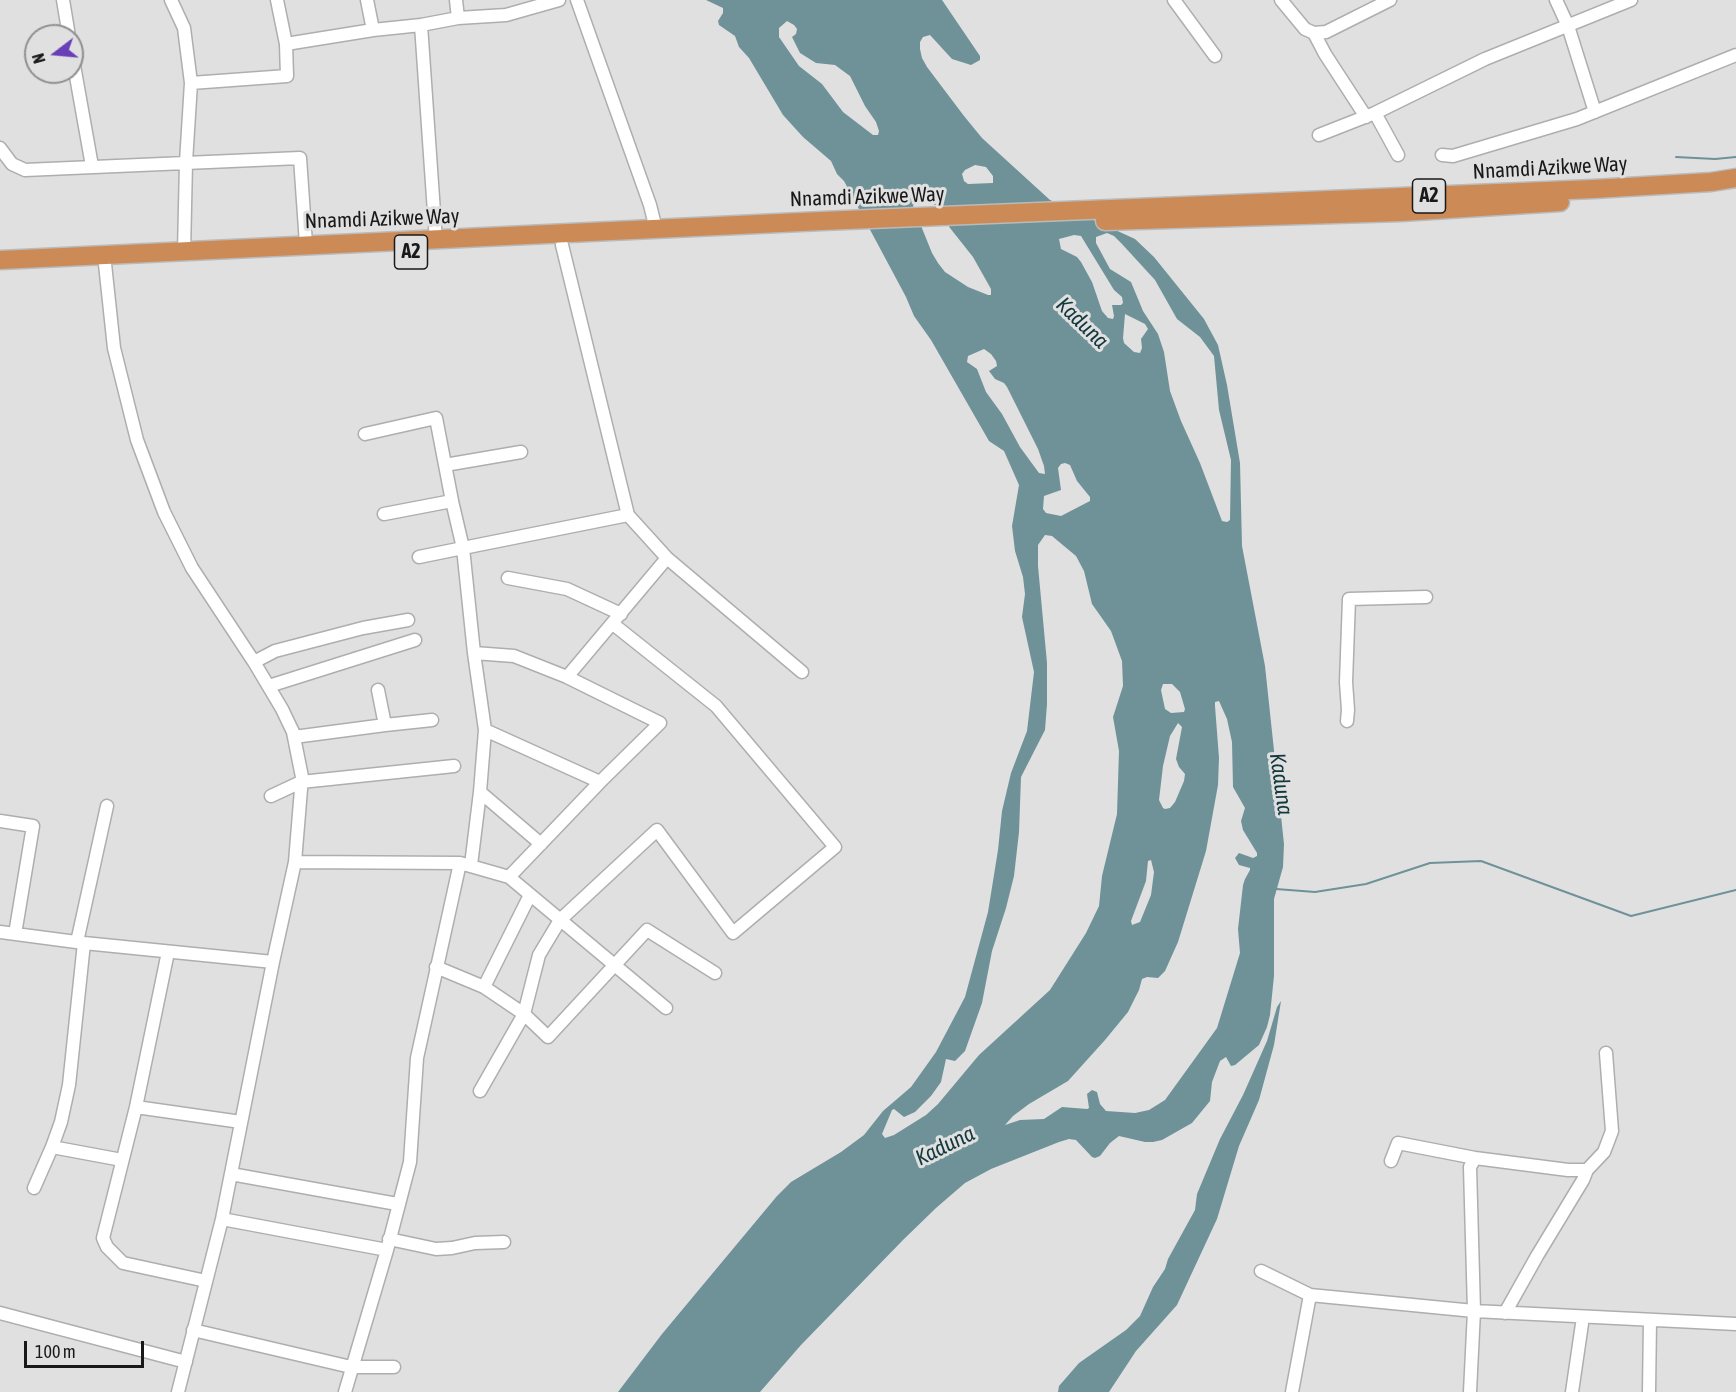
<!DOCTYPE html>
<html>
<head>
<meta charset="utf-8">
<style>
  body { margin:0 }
  #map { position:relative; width:1736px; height:1392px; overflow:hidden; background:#e0e0e1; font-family:"Asap Condensed",sans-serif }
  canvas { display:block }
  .north { position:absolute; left:24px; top:24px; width:60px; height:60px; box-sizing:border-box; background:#e0e0e1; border:2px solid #909091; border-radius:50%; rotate:254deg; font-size:16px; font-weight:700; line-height:24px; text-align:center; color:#191919 }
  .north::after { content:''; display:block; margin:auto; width:21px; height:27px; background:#693fb7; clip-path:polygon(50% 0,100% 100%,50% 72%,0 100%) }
  .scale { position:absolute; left:24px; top:1341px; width:120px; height:27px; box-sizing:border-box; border:3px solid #191919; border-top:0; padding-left:8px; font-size:18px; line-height:21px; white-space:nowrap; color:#191919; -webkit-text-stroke:4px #e0e0e1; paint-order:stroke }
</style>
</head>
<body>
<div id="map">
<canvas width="1736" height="1392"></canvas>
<div class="north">N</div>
<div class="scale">100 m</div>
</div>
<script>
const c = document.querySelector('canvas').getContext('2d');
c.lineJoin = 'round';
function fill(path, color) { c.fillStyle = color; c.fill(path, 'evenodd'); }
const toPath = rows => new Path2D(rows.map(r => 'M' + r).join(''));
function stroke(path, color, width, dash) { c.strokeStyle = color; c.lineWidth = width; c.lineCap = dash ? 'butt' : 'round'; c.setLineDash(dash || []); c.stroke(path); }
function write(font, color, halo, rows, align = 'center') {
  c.font = font + ' "Asap Condensed",sans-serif'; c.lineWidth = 6; c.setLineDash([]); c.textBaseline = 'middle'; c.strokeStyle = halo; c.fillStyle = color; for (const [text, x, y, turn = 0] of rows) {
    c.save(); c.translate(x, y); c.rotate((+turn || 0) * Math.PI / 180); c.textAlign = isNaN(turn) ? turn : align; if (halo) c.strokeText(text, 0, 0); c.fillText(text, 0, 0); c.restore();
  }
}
fill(toPath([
  [706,0,942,0,980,56,980,60,971,65,952,59,930,35,923,37,920,42,920,49,922,58,927,67,964,116,982,138,1050,200,1135,239,1154,257,1204,319,1218,345,1227,385,1240,463,1242,546,1265,666,1284,844,1283,867,1274,899,1274,976,1270,1015,1267,1027,1259,1045,1235,1065,1231,1066,1226,1057,1220,1061,1212,1082,1210,1101,1192,1123,1162,1140,1153,1142,1145,1142,1119,1136,1110,1143,1100,1156,1095,1158,1092,1157,1076,1140,1069,1139,1059,1142,991,1169,965,1183,936,1208,903,1240,801,1345,760,1392,618,1392,662,1334,777,1196,791,1182,841,1152,864,1135,883,1111,911,1087,936,1052,965,997,988,912,998,850,1002,811,1011,773,1027,731,1034,672,1022,617,1025,594,1023,577,1015,551,1012,526,1019,485,1004,451,989,441,931,340,914,316,906,297,844,181,837,174,831,161,803,137,783,115,749,58,739,47,735,36,719,25,718,21,723,13,723,8],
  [787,21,794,25,797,29,796,34,792,37,800,53,816,63,835,65,850,76,865,106,876,122,879,131,878,135,873,135,843,112,822,84,799,66,779,37,779,28],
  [975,165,986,167,993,176,993,183,968,184,964,181,962,174,965,170],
  [928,201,937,206,950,228,973,257,991,289,991,295,988,295,968,287,945,272,938,263,932,253,913,206,915,202],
  [1107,233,1114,236,1122,244,1155,280,1177,319,1200,337,1214,356,1219,410,1231,460,1230,520,1227,522,1222,521,1200,463,1181,421,1170,391,1164,352,1158,334,1143,311,1131,282,1110,269,1096,243,1096,237],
  [1074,235,1081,236,1114,290,1122,297,1123,303,1121,305,1112,305,1114,316,1113,319,1108,318,1102,311,1092,282,1081,262,1077,257,1061,249,1059,239],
  [1125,314,1145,324,1148,329,1141,339,1142,348,1140,353,1134,352,1124,343,1123,338],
  [984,349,991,354,996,361,997,366,989,371,995,379,1004,383,1007,387,1038,449,1044,466,1045,474,1039,473,1020,447,1002,414,986,392,977,369,967,362,968,356],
  [1065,463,1070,465,1077,481,1090,497,1090,501,1061,516,1046,513,1043,509,1044,496,1061,490,1058,468,1061,464],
  [1045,535,1052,536,1076,556,1084,571,1092,604,1111,631,1122,661,1123,686,1113,717,1119,751,1117,814,1102,876,1099,906,1086,933,1050,990,979,1055,938,1104,926,1115,894,1135,885,1138,882,1134,892,1110,894,1109,904,1117,915,1112,931,1096,941,1082,946,1059,955,1061,965,1051,982,1003,992,951,1006,908,1014,876,1019,832,1021,777,1045,730,1047,704,1047,663,1038,566,1038,545],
  [1163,684,1172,684,1180,692,1185,709,1184,712,1171,713,1165,709,1161,690],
  [1219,701,1227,719,1232,742,1233,787,1245,808,1241,821,1243,830,1257,853,1257,856,1253,858,1239,853,1235,858,1239,865,1250,868,1250,870,1245,879,1243,885,1238,929,1240,953,1217,1028,1165,1100,1149,1110,1135,1113,1106,1111,1100,1104,1097,1092,1092,1090,1087,1094,1089,1108,1087,1109,1062,1107,1044,1119,1020,1120,1005,1125,1013,1116,1029,1104,1068,1081,1105,1040,1128,1012,1139,990,1142,979,1147,977,1158,978,1165,971,1178,942,1206,851,1218,785,1219,758,1215,706,1215,702],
  [1178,723,1182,727,1176,759,1179,767,1185,774,1184,781,1175,802,1170,808,1165,809,1163,808,1159,800,1163,766,1170,736],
  [1151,860,1154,872,1151,895,1140,922,1132,925,1131,921,1146,881,1148,861],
  [1281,1001,1274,1045,1259,1100,1239,1146,1217,1219,1177,1305,1136,1351,1109,1392,1058,1392,1059,1386,1079,1363,1126,1330,1140,1316,1153,1287,1165,1269,1168,1259,1195,1210,1197,1194,1220,1139,1243,1095,1267,1041,1277,1007]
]), '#6e9298');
stroke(toPath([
  [1676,157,1715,159,1736,157],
  [1276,889,1315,892,1366,884,1430,863,1481,861,1631,916,1736,890]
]), '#6e9298', 2);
const minor = toPath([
  [63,0,69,36],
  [171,0,184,28,191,83,186,162,184,252],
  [367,0,373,30],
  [577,0,650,205,656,229],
  [1174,0,1215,56],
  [1281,0,1305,29,1314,33,1326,32,1390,0],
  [1556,0,1568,26,1595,112],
  [458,18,506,15,559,0],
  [421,25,436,241],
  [1314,33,1325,54,1366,117],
  [286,44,373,30,421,25,458,18,456,0],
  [72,54,92,166],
  [191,83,287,76,286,44,277,0],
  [1375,113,1398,155],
  [1319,135,1375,113,1485,59,1631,0],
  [0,148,12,164,25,170,300,158,306,244],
  [1442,155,1453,156,1577,119,1736,55],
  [562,245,628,515,667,558],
  [105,264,114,348,137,440,164,512,192,568,254,662,282,709,293,732,302,777,295,862,273,962,222,1219,178,1392],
  [365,434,436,418,452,501,384,514],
  [445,465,521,452],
  [419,557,463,548,452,501],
  [508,578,567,589,621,614],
  [474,653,463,548,628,515],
  [254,662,275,651,363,628,408,620],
  [567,677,667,558,802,672],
  [269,686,415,640],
  [1347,721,1348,710,1346,682,1349,599,1426,597],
  [385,725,432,720],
  [485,730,600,782,509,877],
  [294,737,385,725,378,690],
  [271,796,301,782,454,766],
  [0,821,33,826,15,934],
  [541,844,480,792,485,730,474,653,514,656,567,677,660,723,600,782],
  [295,862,460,863,509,877,666,1008],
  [471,865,480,792],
  [0,932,84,943,273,962],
  [77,942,107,806],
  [84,943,69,1085,61,1122,52,1147,122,1160],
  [168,952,136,1107,103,1238,107,1247,123,1263,206,1281],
  [436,967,484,987,524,1014,548,1037,647,930,715,973],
  [484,987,530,895],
  [480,1091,524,1014,539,955,560,920,657,830,733,933,835,847,716,706,613,624],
  [136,1107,241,1122],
  [1391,1161,1398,1143,1475,1158,1568,1170,1587,1170],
  [231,1174,397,1204],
  [34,1188,52,1147],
  [222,1219,387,1250],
  [389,1239,436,1249,452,1248,475,1243,504,1242],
  [1261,1271,1310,1295,1292,1392],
  [1310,1295,1474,1311,1736,1324],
  [0,1313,186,1362],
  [1505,1313,1537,1256,1583,1180,1587,1170,1604,1152,1612,1131,1606,1053],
  [193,1330,351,1367,394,1367],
  [345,1392,387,1250,410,1162,417,1058,460,863],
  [1470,1392,1474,1311,1470,1167,1475,1158],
  [1572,1392,1583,1317],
  [1649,1392,1650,1320]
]);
const highway = toPath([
  [1105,221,1401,212,1560,202],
  [0,260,822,221,1594,189,1711,182,1736,178]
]);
stroke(minor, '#adaeae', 15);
stroke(highway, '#bababa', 21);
stroke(minor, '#fff', 12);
stroke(highway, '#cb8a56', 18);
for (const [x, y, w] of [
  [1429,196,33],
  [411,252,33]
]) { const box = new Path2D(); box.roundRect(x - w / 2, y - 17, w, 34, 4.5); c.fillStyle = '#e0e0e1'; c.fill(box); stroke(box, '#191919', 1.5); }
write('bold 20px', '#191919', null, [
  ["A2",1429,196],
  ["A2",411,252]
]);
write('21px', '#191919', '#e0e0e1', [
  ["Nnamdi Azikwe Way",1550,168,-3],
  ["Nnamdi Azikwe Way",867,197,-2],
  ["Nnamdi Azikwe Way",382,219,-2]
]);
write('italic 22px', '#13383e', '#e0e0e1', [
  ["Kaduna",1082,323,44],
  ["Kaduna",1281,784,82],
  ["Kaduna",945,1146,-26]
]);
</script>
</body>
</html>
